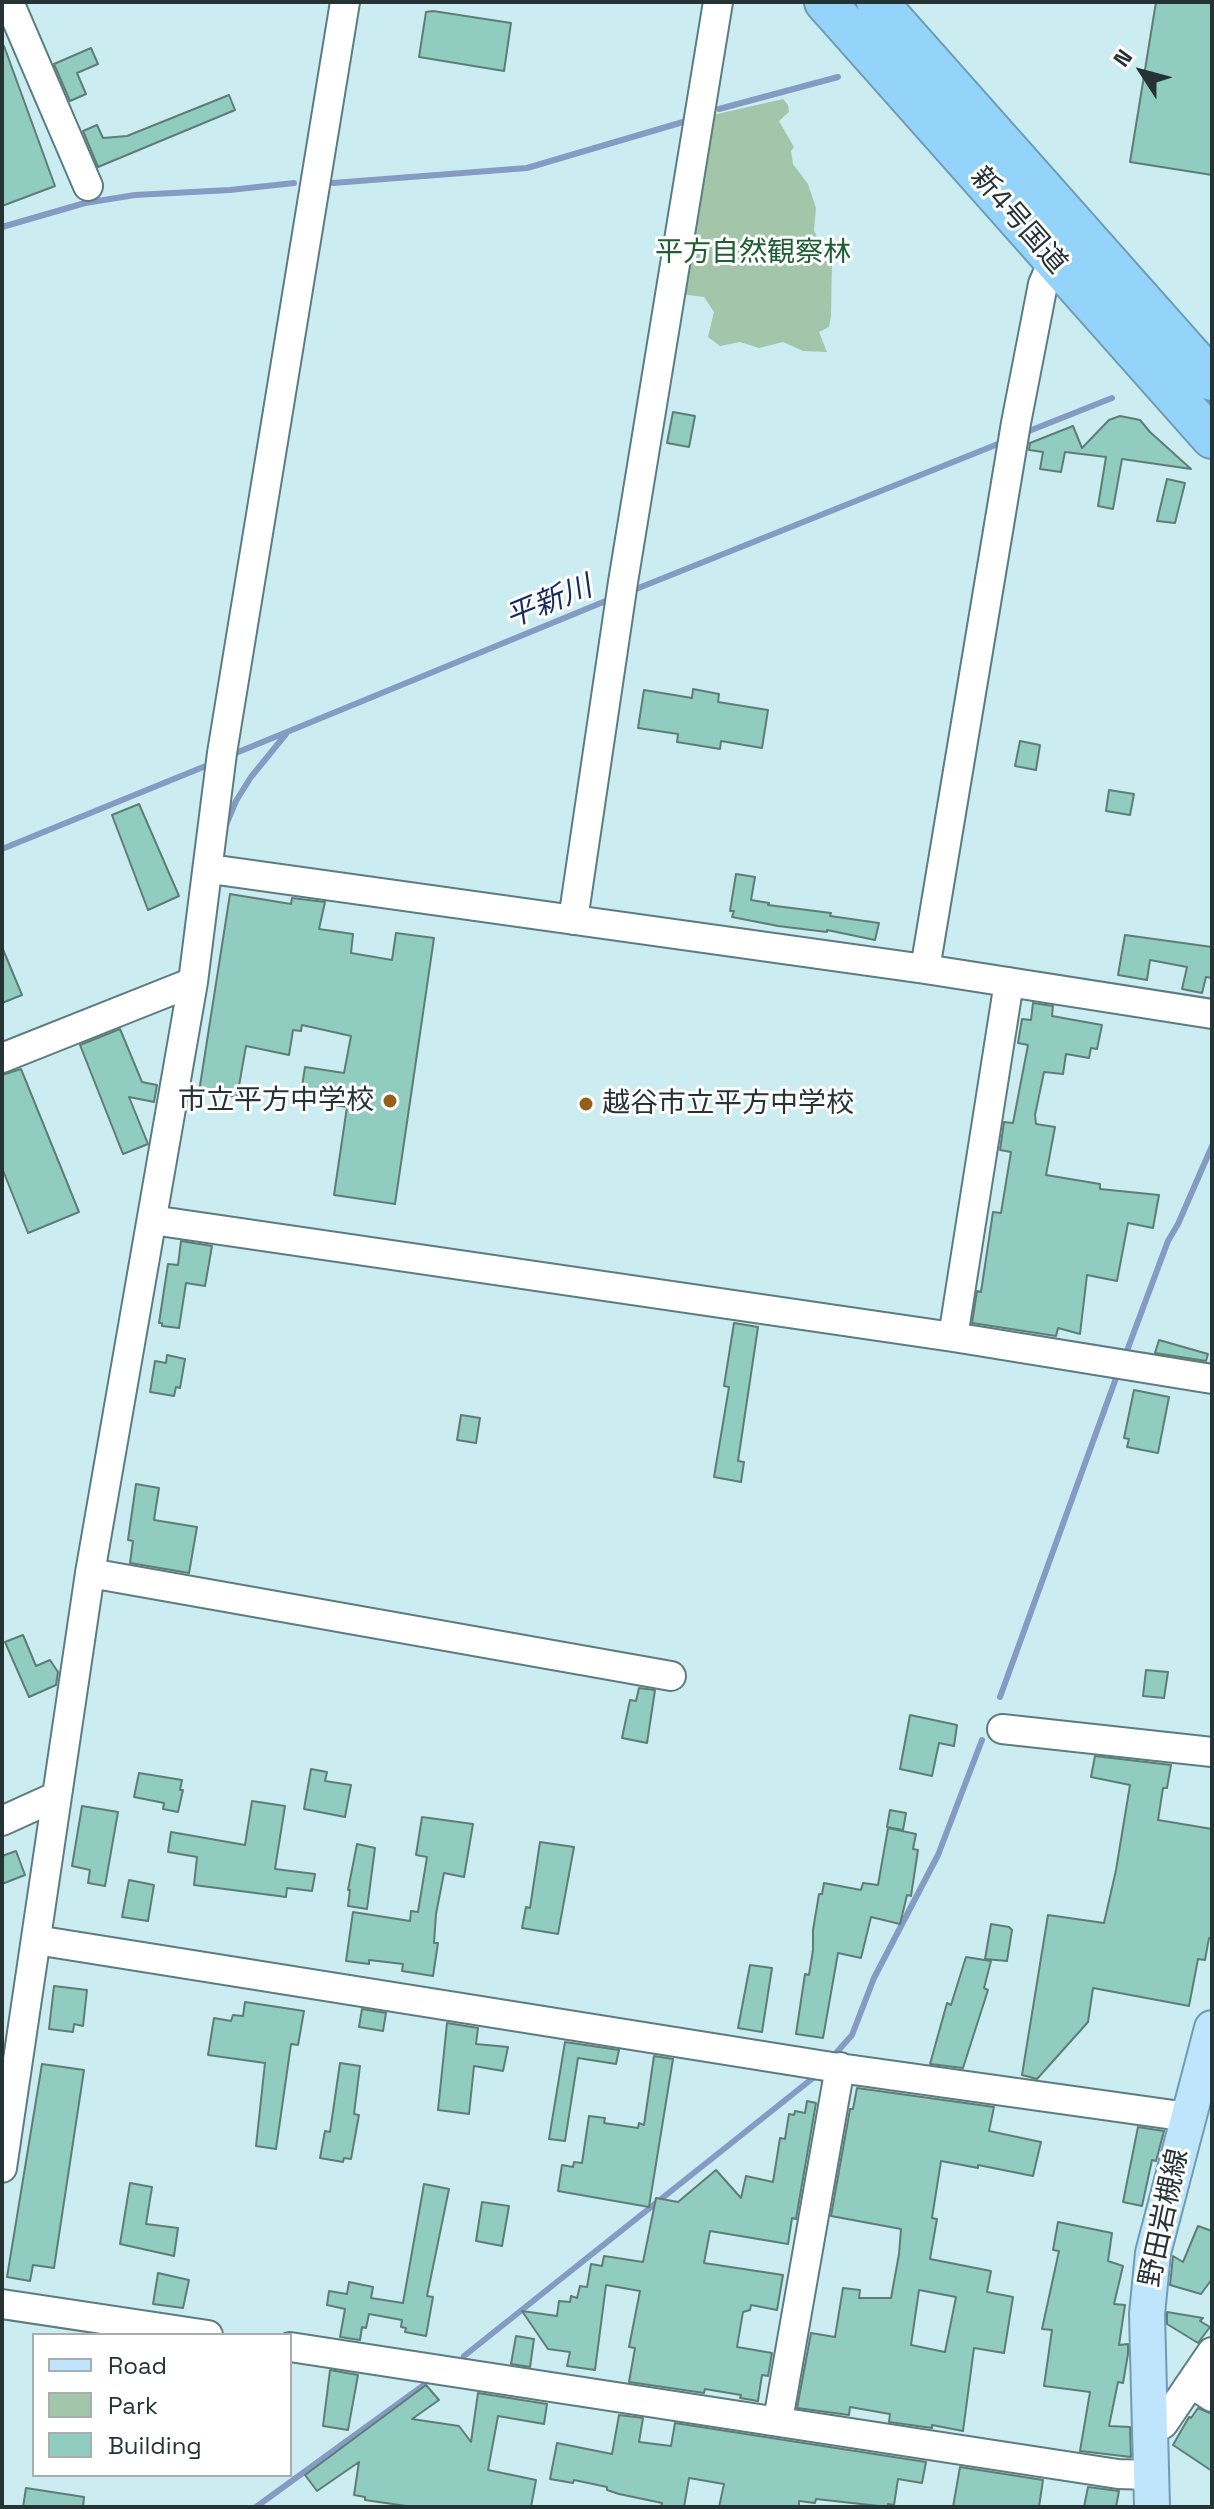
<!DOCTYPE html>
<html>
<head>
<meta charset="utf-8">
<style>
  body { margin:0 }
  #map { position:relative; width:1214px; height:2509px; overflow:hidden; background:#cbedf2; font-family:"Space Grotesk",sans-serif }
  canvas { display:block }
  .frame { position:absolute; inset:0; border:4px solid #263335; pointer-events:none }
  .legend { position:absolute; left:32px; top:2333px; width:260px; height:144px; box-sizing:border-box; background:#fff; border:2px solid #a8adae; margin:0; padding:10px 14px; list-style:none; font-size:24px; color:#263335 }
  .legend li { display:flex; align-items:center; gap:16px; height:40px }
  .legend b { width:40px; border:2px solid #a8adae }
  .north { position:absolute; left:1102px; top:32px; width:80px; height:80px; -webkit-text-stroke:6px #fff; paint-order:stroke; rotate:306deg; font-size:22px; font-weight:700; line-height:32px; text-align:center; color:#263335 }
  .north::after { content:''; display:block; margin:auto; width:28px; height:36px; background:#263335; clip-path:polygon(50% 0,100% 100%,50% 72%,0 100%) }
</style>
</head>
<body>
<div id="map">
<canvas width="1214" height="2509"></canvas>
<div class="frame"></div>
<ul class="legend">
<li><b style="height:10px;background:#bfe5fc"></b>Road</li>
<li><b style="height:22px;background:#a3c5aa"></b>Park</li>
<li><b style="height:22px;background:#90cdc0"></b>Building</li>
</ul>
<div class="north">N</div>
</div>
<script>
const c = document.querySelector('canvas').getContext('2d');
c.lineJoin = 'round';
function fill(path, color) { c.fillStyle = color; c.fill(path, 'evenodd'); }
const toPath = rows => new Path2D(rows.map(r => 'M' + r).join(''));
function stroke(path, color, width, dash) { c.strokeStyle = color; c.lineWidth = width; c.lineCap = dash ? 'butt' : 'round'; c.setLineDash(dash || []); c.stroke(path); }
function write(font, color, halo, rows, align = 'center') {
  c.font = font + ' "Space Grotesk","Noto Sans JP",sans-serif'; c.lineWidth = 6; c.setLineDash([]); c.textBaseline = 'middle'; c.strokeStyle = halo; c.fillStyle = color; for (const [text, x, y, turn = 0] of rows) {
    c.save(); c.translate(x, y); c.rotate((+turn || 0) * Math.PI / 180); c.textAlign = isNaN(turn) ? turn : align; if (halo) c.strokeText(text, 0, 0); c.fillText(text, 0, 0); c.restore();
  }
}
fill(toPath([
  [783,99,788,105,789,112,779,121,794,147,791,151,793,164,808,184,816,208,814,230,821,248,832,259,831,316,829,327,819,332,827,352,803,351,783,342,759,348,740,342,720,346,708,337,714,312,704,297,680,294,713,115]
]), '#a3c5aa');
stroke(toPath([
  [719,109,838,77],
  [333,183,527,168,683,122],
  [2,227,85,203,135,195,230,190,294,183],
  [1024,433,1112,398],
  [631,591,1003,442],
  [231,755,613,598],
  [225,827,236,801,251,777,286,734],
  [2,849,213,763],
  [1125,1356,1168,1241,1178,1224,1212,1146],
  [1000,1697,1119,1370],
  [836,2053,852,2035,874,1978,938,1855,982,1740],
  [464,2356,818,2074],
  [256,2507,424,2385]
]), '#869bc4', 6);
const building = toPath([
  [1156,2,1212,2,1212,175,1130,162,1156,2],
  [433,11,511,23,504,71,419,57,426,12,433,11],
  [2,46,4,46,55,186,2,206,2,46],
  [91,48,98,64,77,73,86,94,70,101,54,64,91,48],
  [229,95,235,110,98,167,83,131,97,125,103,138,127,136,229,95],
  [673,412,695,416,689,447,667,443,673,412],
  [1120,416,1140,420,1150,432,1191,469,1122,459,1113,509,1098,506,1106,457,1065,452,1061,472,1040,469,1043,452,1029,450,1030,443,1073,426,1082,448,1109,420,1120,416],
  [1167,479,1185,483,1175,523,1157,521,1167,479],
  [693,689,719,694,718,702,768,710,762,748,721,741,720,749,677,742,678,734,638,728,644,690,692,698,693,689],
  [1020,741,1040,745,1036,770,1015,766,1020,741],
  [1109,790,1134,794,1130,815,1106,811,1109,790],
  [139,804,179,896,148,910,112,815,139,804],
  [736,874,755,877,751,900,769,903,768,905,831,913,830,916,879,923,875,940,827,930,827,932,778,926,732,917,734,911,730,911,736,874],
  [230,894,291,904,292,898,325,902,319,929,353,934,351,953,392,960,396,933,434,938,395,1204,334,1195,347,1107,300,1100,305,1067,344,1073,351,1036,302,1025,301,1031,293,1030,289,1055,246,1046,237,1097,199,1092,230,894],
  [1125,935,1212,947,1212,978,1206,977,1202,993,1182,989,1187,967,1150,960,1147,980,1118,975,1125,935],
  [2,947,22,995,2,1003,2,947],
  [1033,1003,1053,1006,1052,1016,1102,1025,1097,1049,1091,1048,1089,1058,1066,1054,1063,1074,1044,1072,1035,1115,1036,1124,1055,1127,1046,1175,1100,1184,1100,1189,1159,1195,1153,1228,1128,1223,1117,1281,1087,1275,1080,1334,1058,1328,1056,1336,972,1323,977,1291,981,1292,993,1212,1001,1213,1011,1152,1000,1150,1004,1122,1013,1123,1028,1045,1018,1043,1022,1019,1031,1020,1033,1003],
  [120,1029,142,1082,157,1085,154,1102,129,1097,148,1144,123,1154,80,1045,120,1029],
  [21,1069,79,1212,28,1233,2,1168,2,1075,21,1069],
  [181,1241,212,1246,205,1286,186,1283,179,1328,162,1326,162,1323,159,1323,168,1264,178,1265,181,1241],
  [734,1323,758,1327,738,1461,744,1462,741,1482,714,1477,729,1387,724,1386,734,1323],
  [1159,1340,1208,1354,1206,1361,1155,1353,1159,1340],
  [167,1355,185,1359,180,1388,176,1387,174,1396,150,1392,155,1361,166,1363,167,1355],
  [1134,1390,1169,1397,1158,1453,1127,1447,1129,1439,1124,1438,1134,1390],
  [461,1415,480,1418,476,1443,457,1440,461,1415],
  [136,1484,159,1488,154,1520,197,1527,189,1573,130,1563,133,1541,128,1540,136,1484],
  [23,1635,36,1666,50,1660,58,1672,56,1685,29,1697,5,1642,23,1635],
  [1146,1670,1168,1672,1164,1698,1143,1696,1146,1670],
  [639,1688,655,1690,647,1743,622,1738,630,1700,636,1701,639,1688],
  [910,1715,957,1725,954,1746,939,1743,932,1776,900,1769,910,1715],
  [1095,1756,1171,1765,1167,1788,1163,1788,1158,1820,1212,1829,1212,1938,1209,1938,1205,1960,1198,1959,1189,2006,1093,1988,1088,2022,1037,2079,1022,2075,1048,1915,1104,1923,1116,1870,1130,1785,1091,1777,1095,1756],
  [311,1769,327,1772,325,1781,351,1785,345,1817,304,1809,311,1769],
  [139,1773,182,1780,180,1790,183,1790,178,1812,163,1809,164,1803,134,1797,139,1773],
  [252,1801,285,1806,275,1869,315,1874,312,1891,287,1888,286,1897,194,1885,197,1857,168,1852,171,1832,245,1845,252,1801],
  [82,1806,118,1812,105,1886,88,1883,90,1870,72,1866,82,1806],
  [890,1810,906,1813,903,1830,887,1827,890,1810],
  [422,1817,473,1824,464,1877,444,1873,436,1914,434,1943,438,1943,433,1976,402,1971,403,1964,369,1960,369,1964,346,1961,353,1912,410,1921,411,1911,418,1912,427,1857,416,1855,422,1817],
  [888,1828,916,1834,913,1849,918,1850,911,1896,907,1895,900,1924,871,1917,861,1958,838,1953,823,2038,796,2034,805,1974,809,1975,813,1950,813,1930,819,1894,822,1894,824,1883,861,1890,863,1883,878,1885,888,1828],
  [540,1842,574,1847,558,1934,522,1928,526,1907,530,1908,540,1842],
  [357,1844,375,1848,367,1909,348,1906,350,1890,348,1890,357,1844],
  [16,1851,25,1875,2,1884,2,1856,16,1851],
  [129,1880,154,1885,148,1921,122,1917,129,1880],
  [991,1924,1009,1927,1012,1930,1007,1961,985,1959,991,1924],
  [966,1957,991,1961,984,1988,988,1990,963,2068,930,2064,947,2003,951,2005,966,1957],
  [750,1965,772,1968,762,2032,738,2028,750,1965],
  [54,1986,87,1990,83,2026,74,2024,73,2032,49,2029,54,1986],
  [245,2002,304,2011,298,2045,291,2044,276,2149,256,2146,265,2063,208,2055,214,2018,231,2021,233,2015,243,2016,245,2002],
  [362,2009,386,2013,383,2031,359,2027,362,2009],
  [447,2023,478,2028,476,2044,508,2047,503,2071,474,2066,469,2114,438,2110,447,2023],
  [565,2042,619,2050,616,2064,578,2058,565,2141,549,2139,565,2042],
  [654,2056,673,2059,649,2207,558,2191,562,2165,573,2167,574,2162,582,2163,589,2116,605,2118,604,2123,638,2128,639,2123,644,2125,654,2056],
  [340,2063,360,2066,354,2114,359,2115,351,2159,344,2158,343,2162,320,2158,325,2131,330,2132,340,2063],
  [42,2064,84,2070,54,2268,33,2265,30,2281,7,2277,42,2064],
  [857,2088,994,2107,989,2131,1041,2142,1033,2176,978,2165,978,2168,941,2161,932,2218,937,2219,930,2259,991,2271,987,2292,1013,2297,1004,2353,974,2348,963,2431,932,2425,932,2428,889,2422,890,2414,850,2407,849,2415,797,2408,811,2333,835,2337,843,2288,860,2290,859,2298,891,2298,899,2254,901,2229,831,2216,850,2109,853,2109,857,2088],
  [919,2290,956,2297,945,2352,911,2345,919,2290],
  [807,2101,816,2103,796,2219,792,2218,788,2244,710,2231,704,2263,783,2275,777,2310,751,2305,750,2310,743,2312,737,2347,772,2353,768,2376,762,2375,758,2401,740,2398,741,2395,705,2389,704,2393,629,2382,635,2348,629,2347,640,2291,606,2285,595,2370,567,2366,570,2352,548,2349,522,2311,557,2316,559,2301,570,2302,571,2296,577,2298,580,2286,587,2287,591,2264,602,2266,604,2256,643,2262,656,2198,678,2202,716,2170,741,2198,746,2176,773,2182,780,2138,785,2139,789,2114,794,2115,795,2111,805,2113,807,2101],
  [1138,2127,1164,2131,1156,2161,1152,2160,1142,2206,1123,2202,1138,2127],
  [130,2183,152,2187,146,2224,178,2228,174,2256,120,2244,130,2183],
  [424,2184,449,2189,427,2296,433,2297,426,2336,405,2332,406,2328,401,2327,402,2320,369,2314,366,2328,362,2327,360,2340,340,2337,345,2309,327,2305,329,2291,347,2294,349,2282,373,2287,371,2298,403,2303,424,2184],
  [482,2202,509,2206,502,2246,476,2241,482,2202],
  [1058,2222,1112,2233,1108,2261,1123,2266,1114,2304,1125,2305,1119,2345,1128,2344,1128,2354,1123,2383,1118,2382,1109,2426,1130,2427,1131,2457,1080,2451,1090,2392,1044,2386,1052,2330,1042,2329,1059,2251,1053,2250,1058,2222],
  [1198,2226,1212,2231,1212,2279,1201,2294,1170,2285,1173,2256,1183,2262,1198,2226],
  [158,2273,189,2280,183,2308,153,2304,158,2273],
  [1167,2312,1203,2318,1200,2321,1210,2327,1198,2343,1167,2324,1167,2312],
  [516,2336,534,2339,530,2367,511,2364,516,2336],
  [330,2370,358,2375,348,2430,323,2426,330,2370],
  [426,2385,439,2400,412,2419,459,2426,471,2442,478,2393,547,2404,544,2424,498,2416,488,2470,536,2480,531,2507,413,2507,365,2500,365,2497,354,2495,359,2462,317,2491,305,2475,426,2385],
  [1198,2408,1212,2414,1212,2471,1173,2445,1189,2417,1191,2418,1198,2408],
  [619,2415,643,2418,639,2442,671,2446,675,2423,926,2462,922,2483,898,2479,894,2505,888,2504,888,2507,816,2499,815,2503,799,2501,799,2507,719,2507,724,2484,689,2478,684,2507,661,2507,662,2503,619,2494,607,2490,607,2487,574,2480,573,2483,550,2479,557,2443,612,2454,619,2415],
  [960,2467,1043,2480,1039,2507,953,2507,960,2467],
  [1088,2487,1119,2491,1116,2507,1084,2507,1088,2487],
  [26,2488,84,2497,83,2507,23,2507,26,2488]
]);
fill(building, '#90cdc0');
stroke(building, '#5f7d76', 2);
const minor = toPath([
  [9,2,88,186],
  [210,869,925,969,1212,1014],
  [573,920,623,582,718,2],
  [925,969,1016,423,1043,284,1053,261],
  [2,1058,193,982],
  [152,1220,953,1337,1212,1379],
  [953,1337,1009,982],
  [90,1573,671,1676],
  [1002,1729,1212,1752],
  [2,1821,57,1796],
  [36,1940,832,2067,1188,2117],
  [2,2168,90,1573,193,982,222,753,345,2],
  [2,2304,208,2335],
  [290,2347,1118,2474,1150,2475],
  [1191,2383,1212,2397],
  [778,2420,840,2067],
  [1149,2431,1163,2424,1212,2352]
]);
const major = toPath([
  [1152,2507,1147,2314,1153,2253,1212,2028]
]);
const highway = toPath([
  [825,2,1212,438],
  [877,2,1212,380]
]);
stroke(minor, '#5d7c81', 32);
stroke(major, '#6e9cb5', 38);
stroke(highway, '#6e9cb5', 44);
stroke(minor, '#fff', 28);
stroke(major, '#bfe5fc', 34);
stroke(highway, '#95d4fa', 40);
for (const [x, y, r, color] of [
  [390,1101,8,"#965e19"],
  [586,1104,8,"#965e19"]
]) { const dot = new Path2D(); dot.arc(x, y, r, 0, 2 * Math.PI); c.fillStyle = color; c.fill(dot); stroke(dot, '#fff', 3); }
write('28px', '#263335', '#fff', [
  ["新4号国道",1018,221,49],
  ["野田岩槻線",1165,2218,-78]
]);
write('28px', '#1d5e33', '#fff', [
  ["平方自然観察林",753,253]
]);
write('28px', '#263335', '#fff', [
  ["市立平方中学校",374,1101],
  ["越谷市立平方中学校",602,1104,"left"]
], 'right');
write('italic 30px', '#162c5f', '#fff', [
  ["平新川",549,603,-22]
]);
</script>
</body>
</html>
